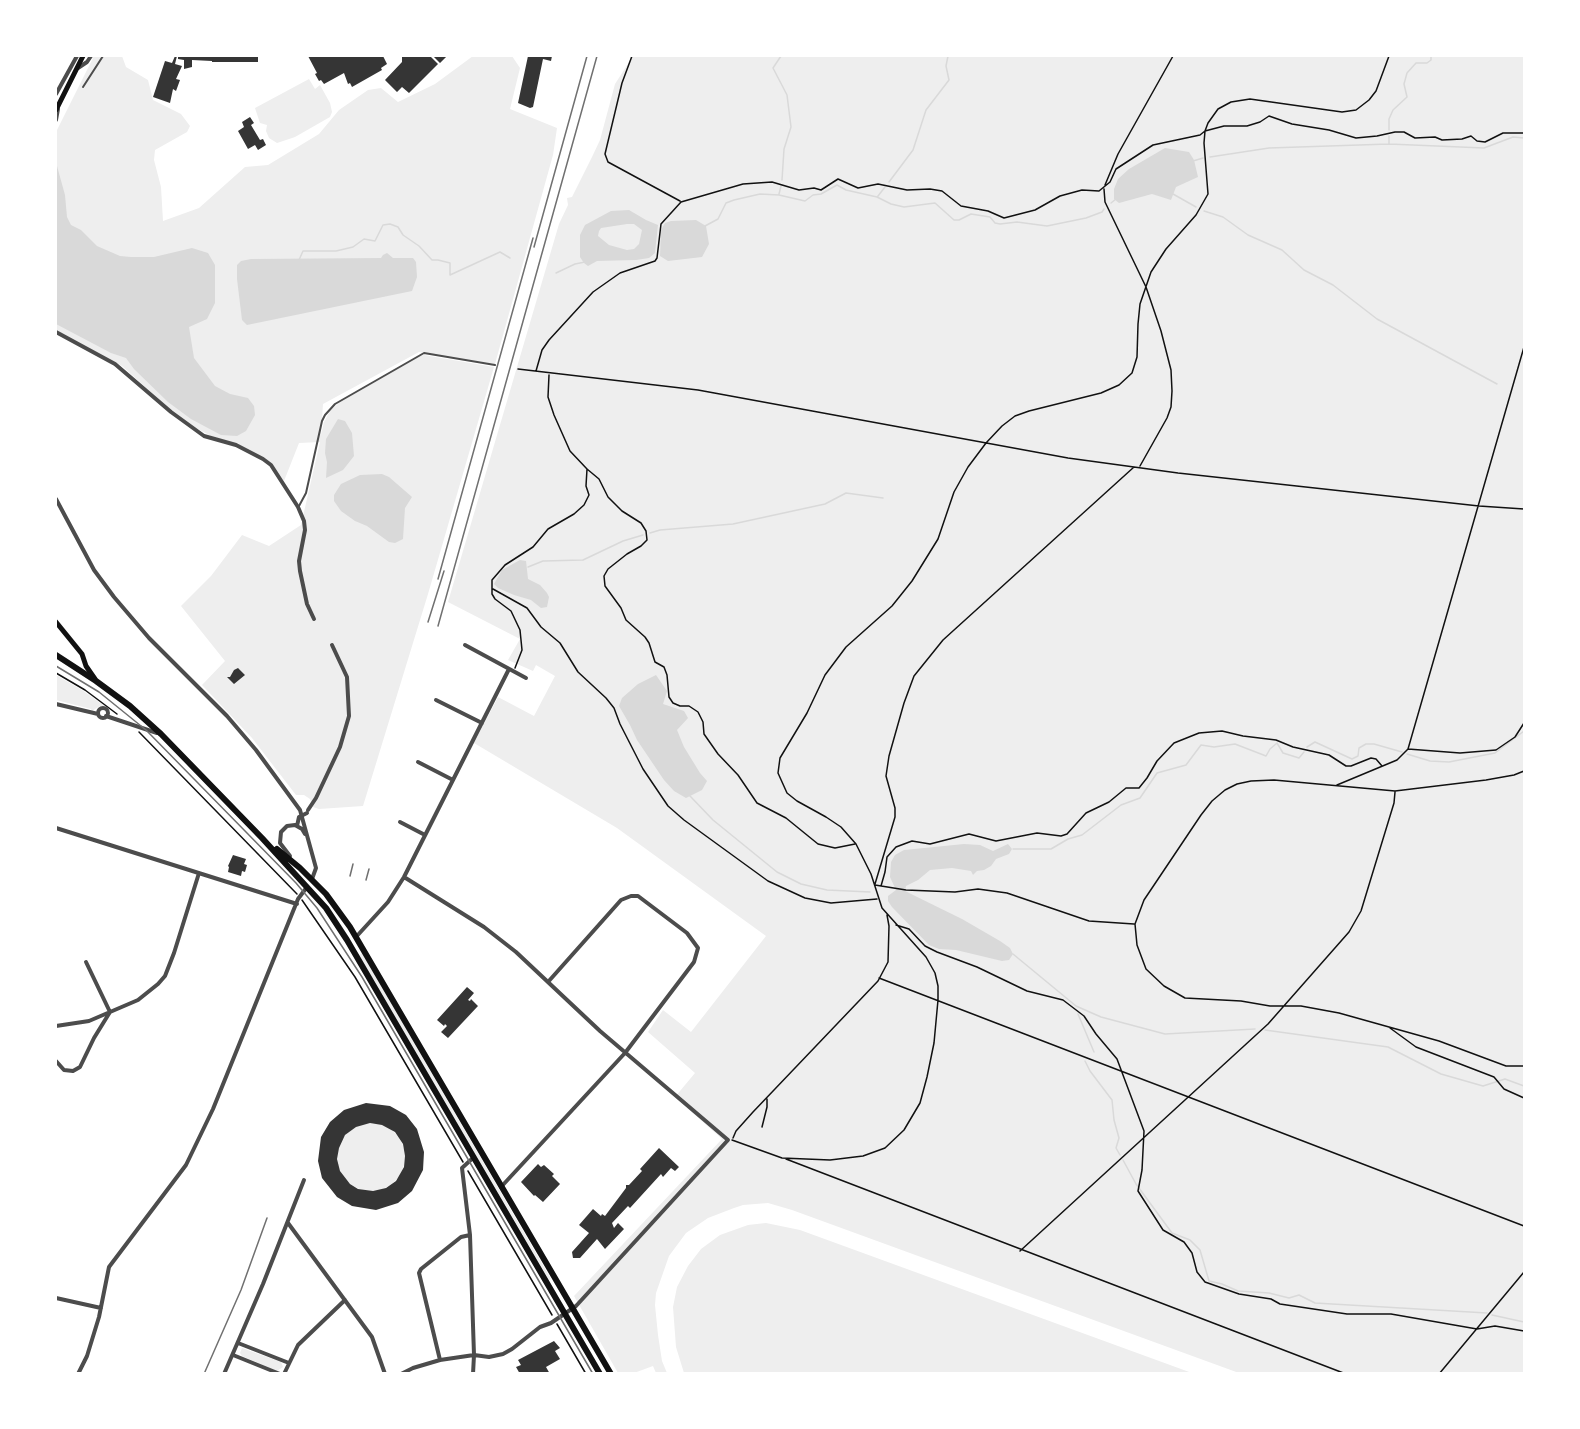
<!DOCTYPE html>
<html>
<head>
<meta charset="utf-8">
<style>
  body { margin:0 }
  #map { position:relative; width:1580px; height:1429px; overflow:hidden; background:#fff; font-family:"Alegreya Sans",sans-serif }
  canvas { display:block }
  .frame { position:absolute; inset:0; border:57px solid #fff; pointer-events:none }
</style>
</head>
<body>
<div id="map">
<canvas width="1580" height="1429"></canvas>
<div class="frame"></div>
</div>
<script>
const c = document.querySelector('canvas').getContext('2d');
c.lineJoin = 'round';
function fill(path, color) { c.fillStyle = color; c.fill(path, 'evenodd'); }
const toPath = rows => new Path2D(rows.map(r => 'M' + r).join(''));
function stroke(path, color, width, dash) { c.strokeStyle = color; c.lineWidth = width; c.lineCap = dash ? 'butt' : 'round'; c.setLineDash(dash || []); c.stroke(path); }
fill(toPath([
  [94,56,122,56,126,67,148,80,153,100,181,114,190,126,187,132,155,150,154,160,161,187,163,221,199,208,245,167,268,165,319,134,339,110,368,90,381,88,398,102,435,84,473,56,512,56,520,68,510,109,557,128,553,155,495,364,419,352,323,404,321,435,324,422,330,411,339,403,419,356,424,355,494,367,428,594,363,806,319,809,313,807,310,799,304,795,296,795,252,738,202,685,225,661,181,606,211,576,242,535,269,546,301,525,320,442,299,443,284,481,266,459,239,445,211,436,196,428,174,413,122,366,56,330,56,132],
  [633,56,1524,56,1524,1373,1239,1373,792,1210,768,1203,743,1205,734,1208,708,1218,686,1233,669,1256,656,1293,655,1305,658,1335,662,1361,667,1373,656,1373,653,1366,634,1373,618,1373,574,1296,722,1139,675,1097,695,1073,648,1032,663,1010,691,1032,766,936,617,828,474,743,498,697,534,716,555,676,536,665,533,671,508,660,520,639,448,602,559,224,568,205,567,198,572,197,592,157,600,140,615,84],
  [309,79,315,89,320,85,330,103,332,112,330,117,295,137,277,143,269,138,266,131,267,125,260,123,255,108],
  [56,675,82,690,106,707,100,706,92,711,91,709,56,700],
  [362,953,551,1279,549,1280,359,955],
  '337 1157a34 34 0 1 1 68 0a34 34 0 1 1-68 0Z',
  [766,1223,800,1230,1192,1373,684,1373,676,1347,673,1307,677,1287,688,1266,701,1249,720,1235,748,1225],
  [242,1348,281,1362,283,1367,277,1371,242,1356,240,1353]
]), '#eee');
fill(toPath([
  [1165,148,1189,152,1194,160,1198,177,1176,187,1171,200,1152,194,1119,203,1114,199,1114,189,1118,179,1129,169],
  [56,149,57,166,65,195,67,217,71,225,81,230,97,246,120,256,131,257,154,257,192,248,208,253,215,265,215,303,207,319,189,327,194,358,215,386,230,394,248,398,254,406,255,415,246,431,237,436,221,435,191,419,168,402,134,369,126,358,111,353,56,324],
  [629,210,646,220,658,225,655,253,649,258,636,260,597,261,588,266,584,263,580,257,580,235,585,225,611,211],
  [627,224,634,224,642,230,639,244,634,249,627,250,609,245,598,236,599,231,601,228],
  [696,220,706,226,709,244,702,257,668,261,660,256,661,230,665,223,671,221],
  [387,253,393,258,413,258,416,262,417,277,412,291,247,325,242,320,237,279,237,265,241,261,251,259,381,258,383,255],
  [338,419,345,421,352,433,354,456,343,470,326,478,327,462,325,453,326,439],
  [382,474,389,477,412,497,405,508,403,539,395,543,389,542,367,526,355,521,341,511,334,501,334,495,341,484,360,475],
  [520,560,526,561,528,579,540,585,547,593,549,597,547,607,541,608,531,600,514,595,498,588,494,584,502,570],
  [656,675,667,691,663,704,684,711,688,718,677,730,684,747,700,773,707,781,702,790,686,798,674,791,664,780,637,740,630,725,619,706,622,698,638,684],
  [964,844,980,845,993,851,1008,844,1012,849,1009,854,996,859,991,866,984,870,977,871,973,875,971,871,952,868,930,870,918,880,906,886,905,891,962,919,1000,941,1010,948,1013,954,1009,960,1002,961,956,950,939,949,929,945,892,907,888,901,888,896,896,890,890,877,891,862,895,855,904,850]
]), '#d9d9d9');
stroke(toPath([
  [781,56,773,68,787,95,791,127,784,149,782,180],
  [1389,130,1389,119,1393,110,1407,97,1404,84,1407,73,1416,63,1427,63,1431,60,1431,56],
  [1389,136,1389,144],
  [1210,157,1269,148,1389,144,1484,148,1513,137,1524,138],
  [1193,161,1203,158],
  [889,182,913,150,926,110,949,80,946,66,948,56],
  [779,194,781,186],
  [1173,194,1196,207],
  [878,196,885,187],
  [1111,203,1116,199],
  [1204,211,1223,217,1248,235,1282,250,1304,270,1333,285,1377,319,1497,384],
  [705,226,718,219,726,203,734,200,760,194,779,195,805,201,813,195,821,194,837,185,846,190,877,197,891,204,904,207,935,203,954,220,959,220,971,214,990,217,995,223,1000,224,1017,222,1047,226,1086,218,1102,212,1104,209],
  [299,260,303,251,336,251,353,247,364,239,375,241,383,225,390,224,398,227,403,235,419,246,432,260,438,260,450,263,450,275,500,252,510,258],
  [556,273,575,264,585,262],
  [650,533,660,530,733,524,825,504,846,493,883,498],
  [528,567,543,561,583,560,623,541,643,535],
  [1307,747,1315,742,1352,759,1358,756,1359,748,1366,744,1374,744,1402,752],
  [1407,754,1430,761,1449,762,1495,753,1524,731],
  [690,796,713,820,777,872,801,884,827,890,870,892],
  [1013,849,1051,849,1068,839,1082,835,1121,805,1140,798,1157,773,1186,765,1201,745,1214,747,1235,744,1266,756,1270,749,1277,743,1283,753,1299,758,1304,752],
  [1013,954,1076,1006,1101,1017,1165,1034,1255,1029],
  [1078,1014,1094,1052],
  [1265,1030,1388,1047,1441,1074,1483,1086,1505,1079,1524,1086],
  [1085,1061,1090,1071,1112,1100,1114,1120,1119,1138,1116,1148,1120,1155],
  [1123,1160,1136,1184,1172,1233,1190,1240,1200,1250,1209,1281,1222,1284,1238,1291,1269,1293,1289,1298,1299,1295,1315,1303,1487,1313],
  [1492,1315,1524,1322]
]), '#d9d9d9', 1.5);
fill(toPath([
  [175,56,177,56,175,64,182,66,176,79,180,80,176,91,173,89,170,103,153,97,165,61,172,63],
  [178,56,258,56,258,62,212,62,212,61,192,60,192,67,184,69,184,60,178,59],
  [308,56,383,56,387,64,381,68,382,70,352,87,350,83,348,84,344,73,324,84,321,80,319,81,315,74,317,73],
  [402,56,430,56,438,64,409,93,402,87,397,92,385,80,402,62],
  [433,56,447,56,440,63],
  [528,56,552,56,551,61,543,59,533,107,530,108,518,103],
  [250,117,254,123,251,125,260,140,263,139,266,145,258,150,255,145,248,149,238,131,244,127,242,122],
  [238,668,245,675,234,684,227,677,230,677,234,670],
  [233,855,246,859,244,864,247,865,245,872,242,871,241,876,228,872,229,867,228,866],
  [467,987,474,993,468,1000,470,1001,471,999,478,1006,448,1038,441,1032,447,1026,445,1024,444,1026,437,1020],
  [366,1103,390,1106,406,1115,417,1129,424,1152,423,1170,412,1191,398,1203,376,1210,352,1206,337,1197,322,1178,318,1161,321,1137,330,1122,344,1110],
  [370,1123,382,1125,395,1132,403,1144,405,1156,404,1167,396,1181,386,1188,373,1191,358,1189,350,1184,340,1171,337,1159,339,1148,345,1135,356,1127],
  [659,1148,679,1167,675,1171,671,1168,663,1177,661,1174,630,1208,628,1206,612,1223,614,1228,618,1223,624,1229,605,1249,597,1239,580,1258,573,1258,572,1252,589,1233,579,1225,593,1209,601,1216,602,1214,605,1216,626,1188,626,1185,629,1185,642,1171,640,1169],
  [538,1164,541,1167,544,1165,554,1174,552,1176,560,1184,543,1202,535,1195,534,1196,521,1182],
  [554,1341,560,1348,555,1351,560,1359,546,1367,550,1374,520,1374,516,1367,521,1365,518,1360]
]), '#353535');
stroke(toPath([
  [632,56,622,83,605,154,608,162,680,201],
  [1105,185,1118,154,1173,56],
  [1104,189,1105,202,1146,287,1161,331,1171,370,1172,391,1171,407,1167,418,1140,466],
  [518,369,698,390,1068,458,1178,473,1479,506,1524,509],
  [536,371,542,350,549,340,593,292,620,273,655,261,657,258,661,224,681,202,743,184,772,182,799,190,814,188,821,190,838,179,858,188,878,184,907,190,930,189,942,191,961,206,988,211,1004,218,1035,210,1060,196,1082,190,1099,191,1110,182,1116,169,1153,145,1200,135,1205,131,1224,126,1247,126,1260,122,1269,116,1292,124,1329,130,1356,138,1377,136,1395,132,1404,132,1415,138,1435,137,1442,140,1462,139,1471,136,1477,141,1485,142,1503,133,1524,133],
  [587,469,599,479,608,497,622,511,641,523,646,531,647,540,641,546,627,554,608,569,604,576,605,586,621,608,626,620,645,637,649,643,655,662,664,667,667,675,669,697,673,703,680,706,689,706,698,712,703,722,704,734,718,754,738,775,757,803,786,818,818,844,835,848,855,844],
  [493,589,527,608,541,627,560,643,578,672,606,698,614,708,620,724,643,769,668,806,684,820,768,881,805,898,831,903,877,899],
  [515,668,522,650,520,630,511,611,495,599,492,594,492,580,505,565,533,547,548,529,574,514,584,505,589,495,586,486,587,469,570,451,554,415,548,397,549,375],
  [56,673,85,690,117,714],
  [139,732,297,894],
  [1408,749,1460,753,1496,750,1515,737,1524,723],
  [1524,771,1514,775,1486,780,1395,791,1274,780,1251,781,1237,784,1225,790,1212,801,1201,815,1144,900,1135,924,1137,945,1146,969,1164,986,1185,998,1241,1001,1270,1006,1301,1006,1339,1013,1439,1041,1506,1066,1524,1066],
  [1337,785,1397,760,1408,749,1524,347],
  [875,884,895,817,895,808,886,776,889,756,904,703,914,676,943,640,1134,467],
  [875,885,906,890,955,892,978,889,1007,893,1089,921,1134,924],
  [881,886,885,872,887,857,896,847,912,841,930,844,969,834,996,841,1037,833,1061,836,1067,834,1086,813,1109,802,1126,788,1139,788,1147,778,1157,761,1174,743,1199,733,1222,731,1243,736,1276,740,1293,747,1329,755,1346,766,1351,766,1371,758,1376,759,1382,766],
  [302,900,355,977,463,1162],
  [896,925,909,929,925,946,937,952,977,967,1027,991,1063,1000,1084,1016,1096,1034,1117,1059,1144,1131,1142,1170,1138,1191,1163,1230,1184,1242,1192,1253,1197,1272,1205,1282,1239,1294,1271,1299,1280,1304,1347,1314,1391,1314,1477,1329,1495,1326,1524,1331],
  [879,978,1524,1226],
  [1390,1028,1416,1047,1494,1077,1504,1089,1524,1098],
  [762,1127,767,1107,767,1099],
  [733,1138,736,1131,753,1112,878,981,888,962,889,926,887,915],
  [732,1140,782,1158,830,1160,863,1156,885,1148,904,1130,920,1103,927,1077,934,1043,938,1000,938,986,935,973,926,957,882,908,871,874,856,844,841,827,826,817,797,801,787,793,778,773,780,758,807,713,825,675,846,647,892,606,912,581,938,539,954,492,968,467,986,443,1002,426,1015,416,1029,411,1101,393,1119,385,1132,373,1137,357,1138,324,1140,304,1151,272,1166,249,1196,215,1208,194,1204,143,1205,131,1208,123,1218,109,1231,102,1250,99,1342,112,1356,110,1369,100,1376,91,1389,56],
  [786,1159,1346,1374],
  [468,1171,552,1315],
  [1020,1251,1268,1024,1349,932,1361,911,1394,803,1395,792],
  [557,1324,586,1374],
  [1439,1374,1524,1272]
]), '#111', 1.5);
stroke(toPath([
  [83,87,103,56],
  [299,506,306,493,322,421,325,415,335,404,424,353,495,365]
]), '#4c4c4c', 2);
stroke(toPath([
  [78,68,87,62,91,56],
  [56,94,77,56],
  [56,120,58,109],
  [56,332,115,364,171,412,204,436,236,445,263,459,271,465,298,507,304,521,305,530,299,561,300,571,307,604,314,619],
  [56,499,94,570,114,597,149,638,227,716,256,750,300,810,316,868,312,879],
  [465,645,526,678],
  [436,700,482,723],
  [56,704,98,714],
  '98 713a5 5 0 1 1 10 0a5 5 0 1 1-10 0Z',
  [106,716,157,733],
  [418,762,453,780],
  [308,810,316,798,340,747,349,716,347,677,332,645],
  [400,822,425,835],
  [297,826,299,817,307,813],
  [56,828,297,904],
  [290,856,280,843,281,832,287,826,295,825,302,829,305,834],
  [356,937,388,902,404,877,509,669],
  [56,1026,89,1021,138,1000,158,984,165,976,174,953,199,873],
  [56,1061,64,1070,73,1071,80,1067,94,1038,110,1012,86,962],
  [501,1187,625,1053,694,962,698,948,687,933,638,896,631,896,621,900,548,982],
  [288,1223,372,1337,385,1374],
  [56,1298,101,1308],
  [238,1343,289,1363],
  [233,1355,280,1374],
  [440,1360,419,1273,421,1269,461,1237,470,1235],
  [78,1374,87,1356,99,1317,109,1267,186,1165,213,1109,298,899,307,887],
  [224,1374,263,1284,304,1180],
  [284,1374,298,1345,345,1300],
  [401,1374,413,1368,440,1360,474,1355,489,1357,503,1354,512,1349,540,1327,551,1323,576,1306,728,1140,600,1031,516,952,484,927,404,877],
  [473,1374,474,1355,470,1235,462,1168,474,1157]
]), '#4c4c4c', 4);
stroke(toPath([
  [56,110,83,56],
  [56,622,82,654,86,666,95,679]
]), '#111', 5);
stroke(toPath([
  [56,655,96,681,130,706,161,734,262,838,326,908,347,940,600,1374],
  [277,849,300,868,326,894,350,927,611,1374]
]), '#111', 6);
stroke(toPath([
  [56,666,99,692,146,730,296,883,317,908,362,977,593,1374]
]), '#707070', 1.5);
stroke(toPath([
  [534,247,587,56],
  [438,579,533,238],
  [428,622,444,571],
  [438,626,597,56],
  [350,876,353,864],
  [366,880,369,869],
  [204,1374,241,1290,267,1218]
]), '#707070', 1.5);
</script>
</body>
</html>
